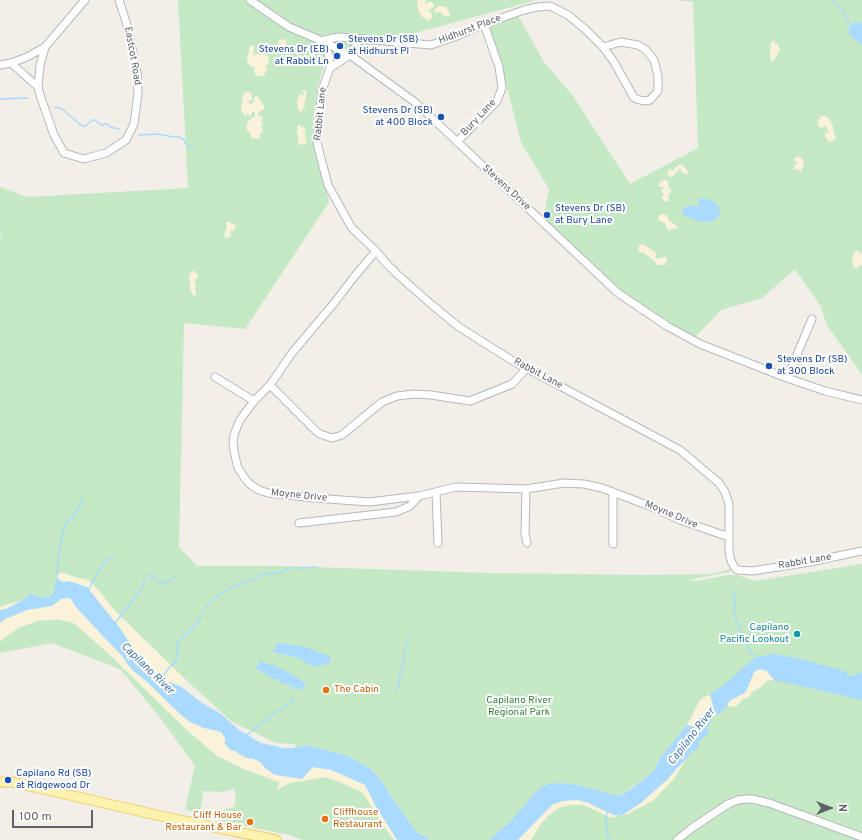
<!DOCTYPE html>
<html>
<head>
<meta charset="utf-8">
<style>
  body { margin:0 }
  #map { position:relative; width:862px; height:840px; overflow:hidden; background:#f1efe8; font-family:Overpass,sans-serif }
  canvas { display:block }
  .north { position:absolute; left:810px; top:788px; width:40px; height:40px; -webkit-text-stroke:3px #fff; paint-order:stroke; rotate:90deg; font-size:11px; font-weight:700; line-height:16px; text-align:center; color:#5f6368 }
  .north::after { content:''; display:block; margin:auto; width:14px; height:18px; background:#5f6368; clip-path:polygon(50% 0,100% 100%,50% 72%,0 100%) }
  .scale { position:absolute; left:12px; top:810px; width:81px; height:18px; box-sizing:border-box; border:2px solid #5f6368; border-top:0; padding-left:5px; font-size:12px; line-height:14px; white-space:nowrap; color:#5f6368; -webkit-text-stroke:3px #fff; paint-order:stroke }
</style>
</head>
<body>
<div id="map">
<canvas width="862" height="840"></canvas>
<div class="north">N</div>
<div class="scale">100 m</div>
</div>
<script>
const c = document.querySelector('canvas').getContext('2d');
c.lineJoin = 'round';
function fill(path, color) { c.fillStyle = color; c.fill(path, 'evenodd'); }
const toPath = rows => new Path2D(rows.map(r => 'M' + r).join(''));
function stroke(path, color, width, dash) { c.strokeStyle = color; c.lineWidth = width; c.lineCap = dash ? 'butt' : 'round'; c.setLineDash(dash || []); c.stroke(path); }
function write(font, color, halo, rows, align = 'center') {
  c.font = font + ' Overpass,sans-serif'; c.lineWidth = 4; c.setLineDash([]); c.textBaseline = 'middle'; c.strokeStyle = halo; c.fillStyle = color; for (const [text, x, y, turn = 0] of rows) {
    c.save(); c.translate(x, y); c.rotate((+turn || 0) * Math.PI / 180); c.textAlign = isNaN(turn) ? turn : align; if (halo) c.strokeText(text, 0, 0); c.fillText(text, 0, 0); c.restore();
  }
}
fill(toPath([
  [178,0,537,0,326,57,317,89,316,147,329,202,245,329,184,323,179,547,197,566,279,566,492,573,644,575,711,574,730,569,731,570,729,572,688,580,697,581,728,575,737,575,755,581,862,564,862,840,303,840,289,835,221,821,224,810,234,807,236,798,234,789,222,792,203,791,200,815,185,809,195,766,159,716,120,669,52,643,0,653,0,641,18,628,37,621,57,619,74,623,110,655,185,728,216,755,244,769,280,782,296,744,276,743,231,721,185,679,113,609,100,592,88,580,56,584,54,592,51,595,42,598,33,594,30,594,23,600,0,607,0,238,1,237,0,227,0,187,27,197,188,188],
  [675,0,862,0,862,375,827,325,820,305,795,269,762,298,721,310,694,338,625,294,543,219,549,189,521,142,500,60,487,25,516,12,544,62,573,96,630,184,698,148,693,2]
]), '#c5e8c5');
fill(toPath([
  [418,0,426,0,425,4,425,5,428,2,432,2,434,5,433,8,431,8,430,10,428,10,428,11,431,12,432,15,432,17,431,18,429,21,427,20,421,16,417,6],
  [439,6,446,7,448,10,449,12,450,13,450,15,444,17,441,12,435,13,435,9],
  [280,39,282,39,283,41,285,39,286,40,286,46,285,51,283,53,280,52,278,47,278,42],
  [774,41,775,42,775,45,778,44,779,46,778,48,781,48,777,54,778,56,775,58,772,62,771,61,770,50,771,43],
  [252,45,254,47,253,55,257,54,260,55,265,54,269,58,269,60,268,64,265,66,267,68,267,70,264,75,262,76,258,76,255,74,254,71,255,68,250,66,247,61,247,58,249,53,249,48,250,46],
  [304,90,307,92,306,95,306,100,304,102,305,107,302,111,300,112,298,109,297,100,300,94,301,94,303,96,304,93,302,91],
  [246,92,250,92,252,95,252,100,249,100,248,101,250,105,252,104,254,101,255,96,257,96,264,106,264,109,259,112,258,115,259,117,262,116,263,118,263,119,261,120,263,123,261,127,263,132,260,134,259,139,258,139,255,138,252,139,250,133,248,132,246,127,248,121,255,116,255,112,252,112,251,116,248,116,249,114,247,113,247,115,245,116,241,109,243,95],
  [821,116,826,116,828,119,830,119,831,123,833,126,834,134,836,137,835,140,829,142,825,136,825,133,829,133,828,131,827,127,825,126,822,128,818,126,818,120],
  [298,125,300,125,301,127,304,126,305,127,305,131,302,132,306,133,305,138,307,142,303,145,299,144,298,142,298,138,299,136,297,133],
  [798,156,800,158,802,158,804,163,801,172,800,172,798,169,795,170,794,168,794,165,797,164,798,163,795,161,794,159],
  [680,164,685,167,686,170,689,172,689,173,686,174,683,173,681,171,681,169,679,168,679,171,675,173,674,176,671,177,668,176,668,172,670,169,674,171,674,167,678,167,678,165],
  [664,179,667,181,669,184,668,188,670,188,671,189,671,192,668,196,669,199,668,202,664,201,662,199,662,196,664,196,664,195,662,192,662,190,664,188,663,187,659,187,659,186,660,182,663,182,663,180],
  [661,214,667,215,669,221,673,223,677,227,676,229,671,228,671,230,670,231,667,229,665,223,662,222,658,219,659,216],
  [227,222,230,222,232,224,235,224,236,227,234,231,230,230,231,235,229,237,226,238,225,237,224,234,227,229,226,224],
  [643,244,656,253,657,255,655,256,656,258,659,259,663,257,666,257,667,261,665,263,665,265,657,265,654,260,651,259,649,256,646,255,645,253,640,252,638,249,639,246],
  [858,250,860,254,862,253,862,265,860,265,858,268,856,268,853,266,852,257,854,256,854,252],
  [191,271,194,271,196,272,198,276,197,278,194,280,196,285,195,289,196,294,194,296,193,295,190,289,190,283,189,278],
  [60,573,64,573,75,577,88,580,100,592,113,609,185,679,180,686,201,702,221,714,239,730,261,743,284,748,294,748,307,745,344,755,358,761,370,768,379,777,397,805,417,832,430,840,394,840,385,828,363,793,338,781,324,777,299,782,292,782,277,790,279,782,244,769,216,755,185,728,110,655,74,623,57,619,37,621,18,628,0,641,0,607,23,600,39,608,52,606,58,579,56,579,56,575],
  [759,669,767,671,774,680,767,681,763,684,760,688,752,692,750,696,748,698,743,699,737,706,727,707,729,701,748,687,754,672],
  [710,694,713,705,709,713,694,727,687,725,700,700],
  [661,757,686,760,674,779,654,800,628,814,611,818,584,805,570,805,559,808,547,817,538,828,531,840,489,840,511,821,535,793,541,787,549,784,559,783,578,785,619,796,644,779,654,770]
]), '#fbf3d9');
fill(toPath([
  [856,21,862,24,862,45,850,36,849,34,849,28],
  [700,198,708,199,714,202,718,205,720,214,715,220,709,222,697,221,688,217,682,213,682,210,685,207,691,206,697,207,699,200],
  [56,579,58,579,63,582,69,581,87,587,119,627,131,645,151,670,166,681,180,686,201,702,221,714,239,730,261,743,284,748,294,748,307,745,344,755,358,761,370,768,379,777,397,805,417,832,430,840,397,840,375,805,365,785,354,780,331,770,313,767,302,779,275,775,265,768,260,762,254,759,247,758,241,755,235,751,230,750,225,744,225,738,221,732,204,728,190,722,180,714,147,682,132,670,122,656,100,633,75,606,71,599,68,598,61,599,52,606,27,610,5,619,0,623,0,610,6,609,23,600,30,594,32,594,42,598,51,595,54,592],
  [278,643,306,647,331,657,329,664,318,666,311,666,299,658,273,652],
  [773,654,801,659,847,672,847,674,850,676,862,672,862,700,774,680,767,671,759,669,754,672,748,687,745,693,729,701,727,707,719,714,716,713,713,716,712,720,708,726,707,729,709,731,708,734,700,740,698,742,699,747,696,750,692,751,686,760,676,769,668,779,641,803,621,816,614,815,609,813,586,802,577,800,562,801,552,805,518,840,489,840,511,821,535,793,541,787,549,784,559,783,578,785,619,796,632,788,644,779,654,770,661,757,687,725,694,727,709,713,713,705,710,694,729,681,748,663,757,657],
  [261,661,284,670,306,683,302,690,278,681,255,668]
]), '#aadaff');
stroke(toPath([
  [831,0,840,7,852,28],
  [0,99,28,98],
  [55,107,62,109,82,126,85,126,92,120,95,120,101,125,107,124,110,127,119,129],
  [139,135,158,134,174,137,179,137,184,140,185,143,195,150],
  [299,568,317,567],
  [149,575,164,584,175,577],
  [57,579,59,550,64,529,66,523,72,518,81,504,83,497],
  [733,590,733,593,735,601,734,610,737,623,749,651,757,659],
  [88,591,92,583,102,566,109,559,114,557],
  [204,611,208,604,215,598,230,588,244,583,263,574,282,573,286,569,290,568,294,568],
  [114,625,142,588,145,578],
  [408,637,412,634],
  [274,666,275,664],
  [161,678,176,660,178,642,195,626,201,616],
  [293,691,293,687],
  [396,692,399,685,400,674,403,668,405,648,408,642],
  [245,735,250,733,271,716,293,701,293,697],
  [607,812,606,818,607,833,609,840]
]), '#aadaff', 1.5);
const minor = toPath([
  [250,0,289,27,322,41,350,55,416,103,618,293,667,326,700,344,787,378,825,391,862,400],
  [360,39,350,55,330,68,322,90,317,143,328,185,345,216,352,228,376,251,385,262,398,275,432,305,459,327,513,361,680,450,719,483,725,492,729,504,729,550,730,557,732,563,735,568,738,570,752,571,810,562,862,551],
  [45,47,40,65,38,87,41,98,54,135,64,153,84,159,106,153,126,140,134,124,138,93,137,73,127,25,119,0],
  [11,63,38,87],
  [0,65,11,63,27,57,45,47,85,0],
  [330,68,330,62,328,53,322,41,333,38,340,37,431,45,454,37,484,24,524,10,537,7,550,6,568,15,586,30,603,47,614,62,634,98,643,101,650,100,658,91,658,76,654,60,646,50,638,45,621,42,603,47],
  [457,142,497,101,502,88,499,67,484,24],
  [376,251,354,277,335,302,292,353,270,385,254,401,240,420,235,432,233,440,234,451,236,460,238,468,246,480,251,485,259,490,268,493,315,498,369,502,419,496,456,487,526,489,564,483,584,484,602,488,652,507,680,520,723,535,729,536],
  [215,377,254,401],
  [787,378,812,319],
  [270,385,316,431,320,434,332,438,342,435,382,402,397,396,414,394,431,395,470,401,512,384,527,368],
  [526,489,525,534,527,543],
  [436,492,438,543],
  [299,523,396,512,410,506,419,496],
  [613,544,613,492],
  [677,840,692,828,728,804,738,800,747,799,752,799,769,803,862,837]
]);
const major = toPath([
  [0,782,11,782,21,784,170,818,276,840]
]);
stroke(minor, '#b5b8bc', 9);
stroke(major, '#f2c960', 11);
stroke(minor, '#fff', 7);
stroke(major, '#fff2af', 9);
for (const [x, y, r, color] of [
  [340,46,4,"#1a4fb4"],
  [337,56,4,"#1a4fb4"],
  [441,117,4,"#1a4fb4"],
  [547,215,4,"#1a4fb4"],
  [769,366,4,"#1a4fb4"],
  [797,634,4,"#0f9aa8"],
  [326,690,4,"#e8710a"],
  [8,780,4,"#1a4fb4"],
  [325,819,4,"#e8710a"],
  [250,822,4,"#e8710a"]
]) { const dot = new Path2D(); dot.arc(x, y, r, 0, 2 * Math.PI); c.fillStyle = color; c.fill(dot); stroke(dot, '#fff', 1.5); }
write('10px', '#5f6368', '#fff', [
  ["Hidhurst Place",470,30,-21],
  ["Eastcot Road",132,56,80],
  ["Rabbit Lane",321,114,-84],
  ["Bury Lane",479,118,-47],
  ["Stevens Drive",506,188,43],
  ["Rabbit Lane",538,374,28],
  ["Moyne Drive",299,496,6],
  ["Moyne Drive",671,515,23],
  ["Rabbit Lane",805,562,-10]
]);
write('10px', '#164399', '#fff', [
  ["Stevens Dr (SB)",348,40],
  ["at Hidhurst Pl",348,52],
  ["Stevens Dr (EB)",329,50,"right"],
  ["at Rabbit Ln",329,62,"right"],
  ["Stevens Dr (SB)",433,111,"right"],
  ["at 400 Block",433,123,"right"],
  ["Stevens Dr (SB)",555,209],
  ["at Bury Lane",555,221],
  ["Stevens Dr (SB)",777,360],
  ["at 300 Block",777,372],
  ["Capilano Rd (SB)",16,774],
  ["at Ridgewood Dr",16,786]
], 'left');
write('10px', '#0d838f', '#fff', [
  ["Capilano",789,628],
  ["Pacific Lookout",789,640]
], 'right');
write('10px', '#c56008', '#fff', [
  ["The Cabin",334,690],
  ["Cliffhouse",333,813],
  ["Restaurant",333,825],
  ["Cliff House",242,816,"right"],
  ["Restaurant & Bar",242,828,"right"]
], 'left');
write('10px', '#348238', '#fff', [
  ["Capilano River",519,701],
  ["Regional Park",519,713]
]);
write('italic 11px', '#4174aa', '#fff', [
  ["Capilano River",147,669,44],
  ["Capilano River",692,737,-52]
]);
</script>
</body>
</html>
